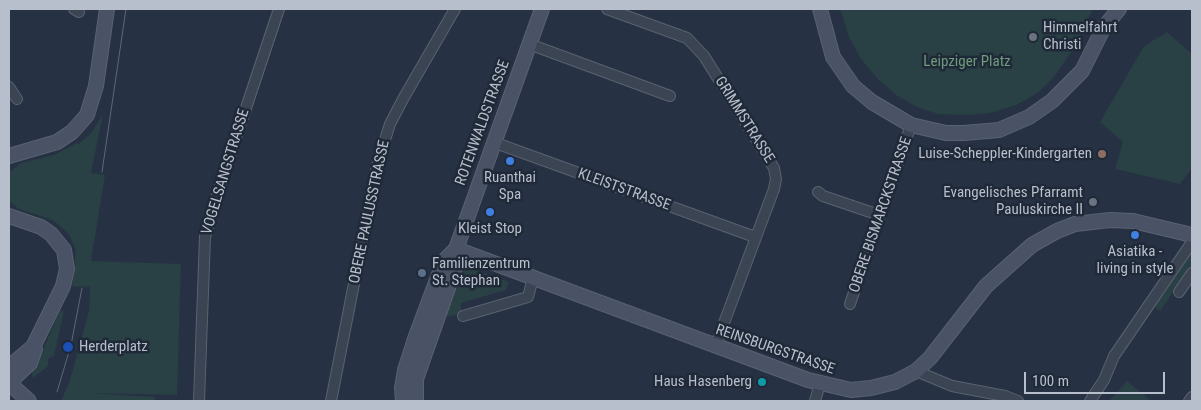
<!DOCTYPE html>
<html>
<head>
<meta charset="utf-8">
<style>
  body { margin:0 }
  #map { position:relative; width:1201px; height:410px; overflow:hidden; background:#263243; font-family:"Roboto Condensed",sans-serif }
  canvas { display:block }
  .frame { position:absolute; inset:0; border:10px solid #b8bfcc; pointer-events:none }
  .scale { position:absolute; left:1024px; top:372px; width:141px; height:22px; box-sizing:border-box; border:2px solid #b8bfcc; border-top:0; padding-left:6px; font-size:15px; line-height:18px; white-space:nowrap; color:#b8bfcc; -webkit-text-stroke:4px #1f2938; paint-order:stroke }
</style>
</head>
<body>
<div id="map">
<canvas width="1201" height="410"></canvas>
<div class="frame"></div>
<div class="scale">100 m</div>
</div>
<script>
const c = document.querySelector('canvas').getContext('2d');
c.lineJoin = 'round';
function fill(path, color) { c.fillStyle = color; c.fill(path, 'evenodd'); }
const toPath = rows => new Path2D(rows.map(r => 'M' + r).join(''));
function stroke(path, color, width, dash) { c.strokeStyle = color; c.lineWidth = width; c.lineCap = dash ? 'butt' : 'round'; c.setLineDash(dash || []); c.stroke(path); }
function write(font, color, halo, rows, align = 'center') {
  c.font = font + ' "Roboto Condensed",sans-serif'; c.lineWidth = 5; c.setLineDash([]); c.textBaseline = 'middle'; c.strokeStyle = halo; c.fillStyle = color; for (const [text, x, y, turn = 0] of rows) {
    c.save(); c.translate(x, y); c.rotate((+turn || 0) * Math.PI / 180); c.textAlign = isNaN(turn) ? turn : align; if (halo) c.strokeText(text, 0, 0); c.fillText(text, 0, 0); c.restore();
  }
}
fill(toPath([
  [840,9,1093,9,1074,48,1053,78,1036,94,1016,105,990,113,967,115,938,114,917,107,896,95,877,78,861,59,849,37],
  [1167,32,1192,54,1192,168,1180,184,1115,169,1123,142,1100,122,1144,46],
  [103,114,91,173,105,175,91,261,181,264,177,395,90,393,155,397,155,401,61,401,70,380,89,311,90,287,72,286,76,250,68,233,53,220,19,209,9,201,9,173,11,171,21,163,54,155,77,143,79,144,92,132],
  [1192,253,1192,264,1160,311,1155,307],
  [467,267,509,282,506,290,461,303,461,314,445,317,463,270],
  [60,310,64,311,54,356,48,359,48,366,33,378,31,370,43,350],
  [1127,381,1151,401,1112,401,1110,400]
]), '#294044');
const street = toPath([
  [74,9,79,12],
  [607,9,687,38,704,56,774,168,776,179,774,189,715,347],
  [529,44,670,96],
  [9,87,17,99],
  [493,142,755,237],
  [818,192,823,196,879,215],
  [1179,292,1192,273],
  [850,304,911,125],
  [463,316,528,297,533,278],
  [916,371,952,386,1005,396,1018,401],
  [199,401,205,237,218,192,279,9],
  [331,401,377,166,384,143,390,124,403,99,455,9],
  [815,401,820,384],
  [1090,401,1104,380,1114,356,1192,242],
  [1189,401,1192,397]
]);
const secondary = toPath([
  [820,9,833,57,853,86,872,102,911,125,946,133,964,133,999,130,1029,117,1052,101,1082,71,1104,27,1119,9],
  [9,156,57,142,72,132,87,115,96,86,107,9],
  [9,216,41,227,51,234,64,250,67,269,63,286,33,347,9,367],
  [456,249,808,380,851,390,871,388,895,382,916,371,930,358,986,286,1032,245,1057,231,1075,224,1110,220,1133,221,1192,235],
  [9,383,30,363,35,349],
  [9,383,29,401],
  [403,401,402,388,405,370,416,336,444,261,456,249],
  [416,401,416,379,456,265,456,249,542,9]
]);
stroke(street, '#596270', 12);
stroke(secondary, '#596270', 16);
stroke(street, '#3b4452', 10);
stroke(secondary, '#495365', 14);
stroke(toPath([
  [102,172,126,9],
  [57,392,71,345,82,288]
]), '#5d6879', 1);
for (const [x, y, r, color] of [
  [1033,37,5,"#6b7280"],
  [1102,154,5,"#8d6e63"],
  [510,161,5,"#3f7fe0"],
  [1093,202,5,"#6b7280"],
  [490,212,5,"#3f7fe0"],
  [1135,235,5,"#3f7fe0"],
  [422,273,5,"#5c6f8a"],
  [68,347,6,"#1a4fb4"],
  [762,382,5,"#0f9aa8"]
]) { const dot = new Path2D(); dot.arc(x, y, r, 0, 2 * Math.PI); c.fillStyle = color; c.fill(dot); stroke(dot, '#1f2938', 2); }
write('15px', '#b8bfcc', '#1f2938', [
  ["Himmelfahrt",1043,28],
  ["Christi",1043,45],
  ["Luise-Scheppler-Kindergarten",1092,154,"right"],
  ["Ruanthai",510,178,"center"],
  ["Spa",510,195,"center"],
  ["Evangelisches Pfarramt",1083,193,"right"],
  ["Pauluskirche II",1083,210,"right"],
  ["Kleist Stop",490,229,"center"],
  ["Asiatika -",1135,252,"center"],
  ["living in style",1135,269,"center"],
  ["Familienzentrum",432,264],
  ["St. Stephan",432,281],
  ["Herderplatz",79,347],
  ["Haus Hasenberg",752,382,"right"]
], 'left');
write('15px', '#6f9d7a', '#1f2938', [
  ["Leipziger Platz",967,62]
]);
write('15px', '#b8bfcc', '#1f2938', [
  ["GRIMMSTRASSE",744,120,58],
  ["ROTENWALDSTRASSE",483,123,-70],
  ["VOGELSANGSTRASSE",226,172,-73],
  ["KLEISTSTRASSE",624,190,20],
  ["OBERE PAULUSSTRASSE",370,212,-78],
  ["OBERE BISMARCKSTRASSE",881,215,-71],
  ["REINSBURGSTRASSE",775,350,19]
]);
</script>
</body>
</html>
